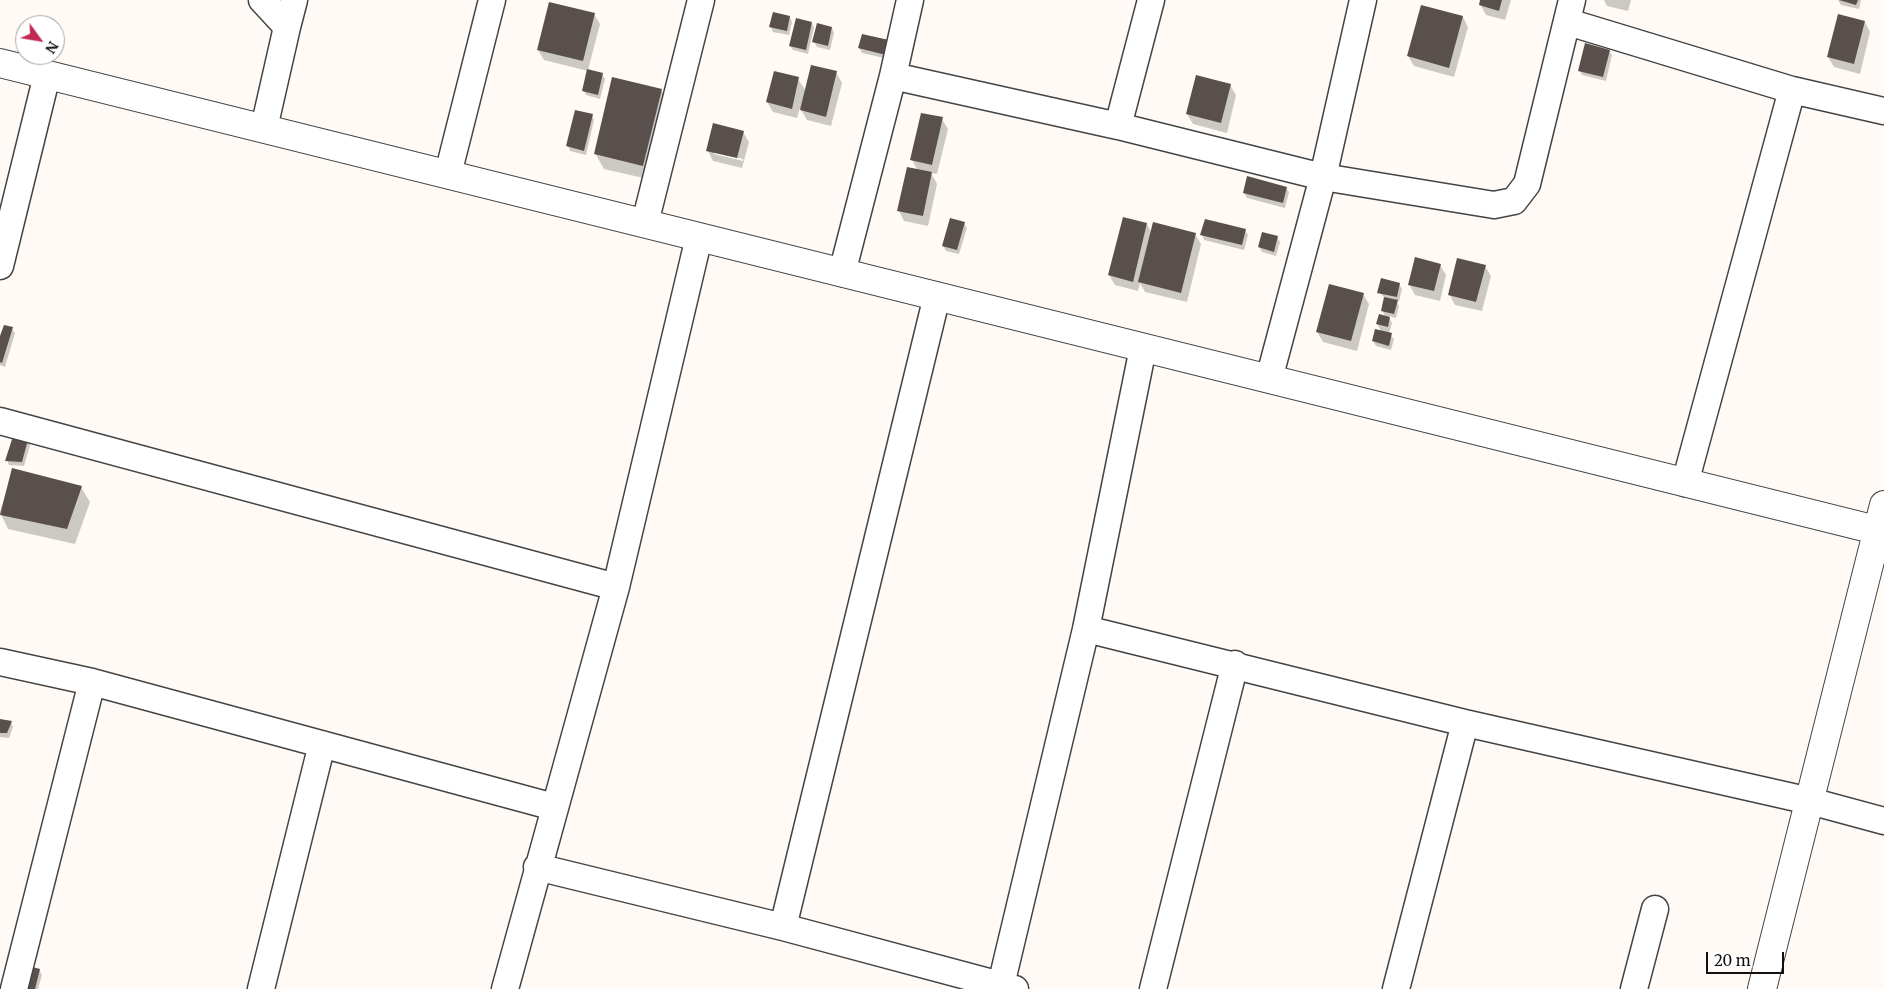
<!DOCTYPE html>
<html>
<head>
<meta charset="utf-8">
<style>
  body { margin:0 }
  #map { position:relative; width:1884px; height:989px; overflow:hidden; background:#fffaf5; font-family:Merriweather,serif }
  canvas { display:block }
  .north { position:absolute; left:15px; top:15px; width:50px; height:50px; box-sizing:border-box; background:#fff; border:1px solid #a0a0a0; border-radius:50%; rotate:122deg; font-size:14px; font-weight:700; line-height:20px; text-align:center; color:#111 }
  .north::after { content:''; display:block; margin:auto; width:18px; height:22px; background:#bf2a54; clip-path:polygon(50% 0,100% 100%,50% 72%,0 100%) }
  .scale { position:absolute; left:1706px; top:952px; width:78px; height:22px; box-sizing:border-box; border:2px solid #111; border-top:0; padding-left:6px; font-size:15px; line-height:18px; white-space:nowrap; color:#111; -webkit-text-stroke:4px #fff; paint-order:stroke }
</style>
</head>
<body>
<div id="map">
<canvas width="1884" height="989"></canvas>
<div class="north">N</div>
<div class="scale">20 m</div>
</div>
<script>
const c = document.querySelector('canvas').getContext('2d');
c.lineJoin = 'round';
function fill(path, color) { c.fillStyle = color; c.fill(path, 'evenodd'); }
const toPath = rows => new Path2D(rows.map(r => 'M' + r).join(''));
function stroke(path, color, width, dash) { c.strokeStyle = color; c.lineWidth = width; c.lineCap = dash ? 'butt' : 'round'; c.setLineDash(dash || []); c.stroke(path); }
fill(toPath([
  [1481,0,1511,0,1505,20,1486,15,1480,4],
  [1604,0,1631,0,1628,11,1607,6],
  [1838,0,1861,0,1859,9,1841,5],
  [594,14,600,24,588,70,602,74,605,79,600,99,586,95,583,90,588,71,544,60,538,50],
  [790,17,792,22,789,35,773,32,771,27],
  [1463,17,1468,27,1454,77,1414,66,1408,56],
  [1865,22,1870,32,1860,74,1834,67,1828,57],
  [811,23,814,27,808,54,793,50,790,46],
  [832,28,834,33,830,50,817,47,814,42],
  [888,41,888,59,862,53,859,48],
  [1609,51,1612,55,1606,81,1582,75,1580,71],
  [836,72,842,83,831,126,807,120,800,108,797,118,773,112,767,102,798,79,806,91],
  [1230,85,1236,95,1227,133,1193,124,1187,114],
  [661,90,670,105,652,180,604,169,595,153],
  [592,115,594,120,586,155,570,151,568,146],
  [942,119,948,129,937,174,931,173,937,184,928,226,904,221,899,211,918,171,912,160],
  [743,132,749,142,742,168,713,161,708,151],
  [714,152,743,159,743,161,714,154],
  [1286,188,1289,192,1285,208,1247,198,1244,193],
  [964,223,967,228,959,254,946,251,943,246],
  [1147,224,1151,232,1195,234,1201,244,1187,302,1145,292,1140,283,1138,291,1115,285,1109,275],
  [1245,230,1248,235,1244,250,1204,240,1202,235],
  [1277,237,1280,242,1276,256,1262,252,1259,247],
  [1440,265,1446,275,1440,301,1415,295,1409,284],
  [1485,266,1491,276,1482,311,1455,305,1449,294],
  [1399,284,1402,289,1399,301,1396,301,1399,306,1396,318,1388,316,1392,323,1389,334,1394,339,1391,350,1376,346,1373,341,1381,331,1377,324,1386,318,1382,310,1385,298,1379,292],
  [1363,294,1369,304,1357,351,1323,342,1317,332],
  [12,329,15,333,5,367,0,365,0,340],
  [32,438,24,466,9,465,7,460],
  [13,470,81,487,90,502,75,544,8,529,0,512],
  [0,721,11,722,13,727,9,738,0,737],
  [39,970,42,975,38,989,20,989]
]), '#0003');
fill(toPath([
  [1480,0,1502,0,1499,11,1479,5],
  [1839,0,1858,0,1856,5],
  [549,2,595,13,583,61,537,50],
  [1421,5,1463,16,1449,68,1407,56],
  [773,12,790,16,787,31,769,27],
  [1838,14,1865,21,1854,64,1827,57],
  [796,18,812,22,806,50,789,46],
  [817,23,832,27,828,46,812,42],
  [862,34,889,40,886,55,858,48],
  [1585,43,1610,50,1603,77,1578,71],
  [811,65,837,71,826,117,800,110],
  [587,69,603,73,598,95,582,91],
  [774,71,799,77,792,109,766,102],
  [1196,75,1231,84,1221,123,1186,114],
  [612,77,662,89,643,166,594,154],
  [575,110,593,114,584,151,566,146],
  [921,113,943,117,932,165,910,160],
  [713,123,744,131,737,158,706,151],
  [907,167,932,172,923,216,897,211],
  [1247,176,1287,187,1283,203,1243,193],
  [1123,217,1147,223,1133,282,1108,275],
  [950,218,965,222,957,250,942,246],
  [1205,219,1246,229,1242,245,1200,235],
  [1153,222,1196,233,1181,293,1138,282],
  [1262,232,1278,236,1274,252,1258,247],
  [1415,257,1441,264,1434,291,1408,285],
  [1457,258,1486,265,1476,302,1448,295],
  [1381,278,1400,283,1397,297,1377,293],
  [1329,284,1364,293,1351,341,1316,332],
  [1384,297,1398,300,1394,314,1381,311],
  [1379,314,1390,317,1388,327,1376,324],
  [4,325,13,327,2,363,0,362,0,336],
  [1375,329,1392,333,1389,346,1372,341],
  [15,430,30,432,22,462,5,461],
  [12,468,82,486,67,529,0,515],
  [0,719,12,721,7,733,0,733],
  [25,965,40,969,35,989,19,989]
]), '#594f4d');
const minor = toPath([
  [262,0,287,27,264,128],
  [1568,22,1792,90,1884,111],
  [287,27,294,0],
  [893,76,1118,126,1323,177,1494,205,1514,201,1527,184,1572,0],
  [1118,126,1151,0],
  [448,174,492,0],
  [645,223,701,0],
  [0,266,47,75],
  [842,273,893,76,910,0],
  [1269,379,1323,177,1363,0],
  [0,421,616,587],
  [1685,483,1792,90],
  [1086,629,1465,723,1810,801,1884,821],
  [0,662,92,682,554,807],
  [537,867,783,927,1015,989],
  [783,927,937,296],
  [1001,985,1086,629,1143,348],
  [14,989,92,682],
  [261,989,322,744],
  [505,989,616,587,699,237],
  [1153,989,1235,664],
  [1396,989,1465,723],
  [1634,989,1655,909]
]);
const tertiary = toPath([
  [0,63,1884,532],
  [1762,989,1884,505]
]);
stroke(minor, '#444', 29);
stroke(tertiary, '#444', 30);
stroke(minor, '#fff', 26);
stroke(tertiary, '#fff', 28);
</script>
</body>
</html>
